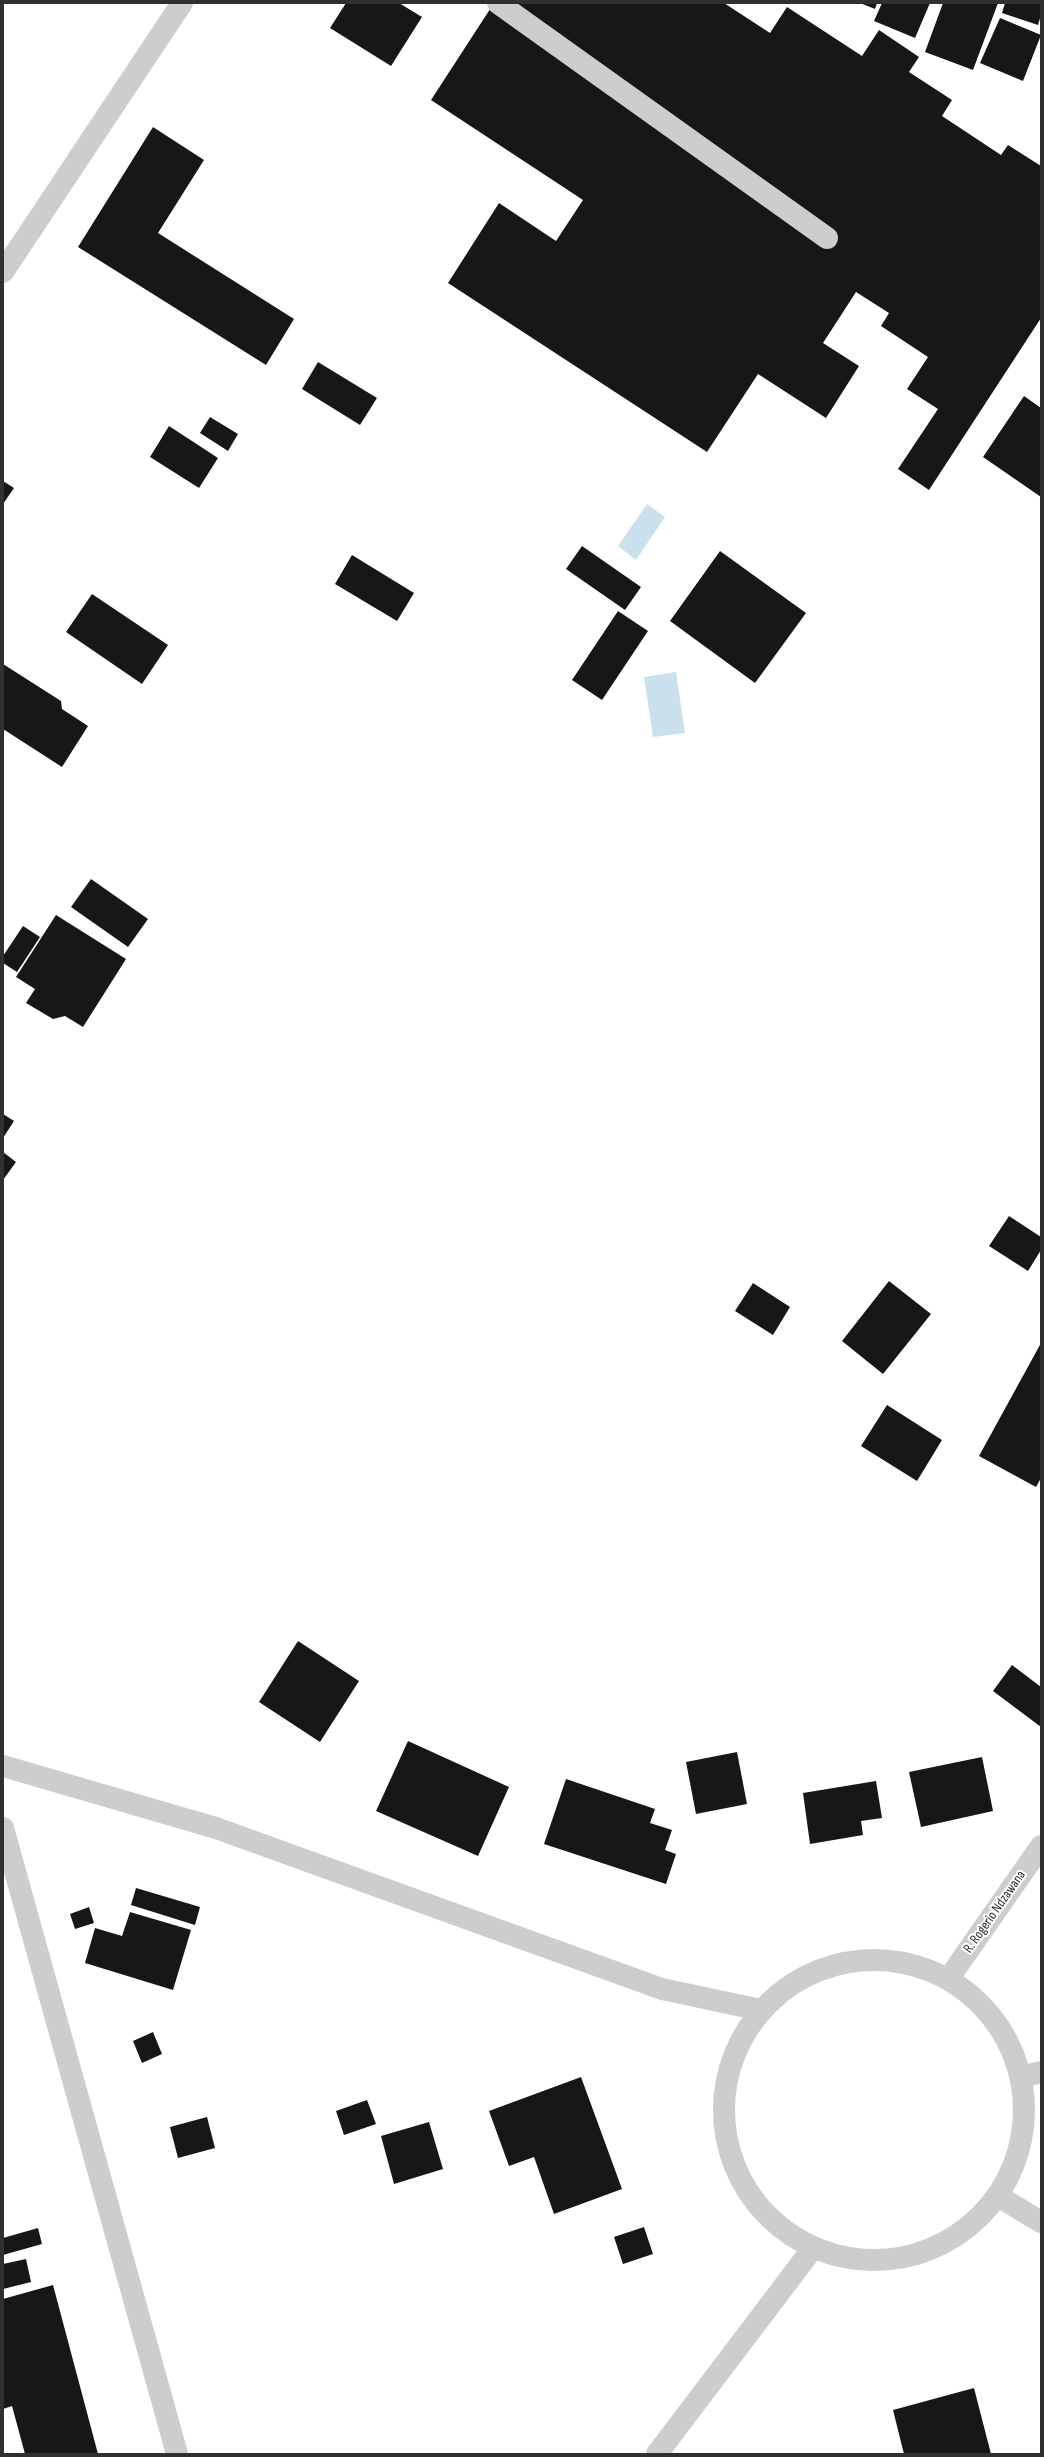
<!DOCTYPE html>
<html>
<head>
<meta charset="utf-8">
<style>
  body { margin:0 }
  #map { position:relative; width:1044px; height:2457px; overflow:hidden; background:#fff; font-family:"Sofia Sans Condensed",sans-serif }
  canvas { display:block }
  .frame { position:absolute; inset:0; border:4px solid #303030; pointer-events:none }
</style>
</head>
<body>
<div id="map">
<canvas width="1044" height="2457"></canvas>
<div class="frame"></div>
</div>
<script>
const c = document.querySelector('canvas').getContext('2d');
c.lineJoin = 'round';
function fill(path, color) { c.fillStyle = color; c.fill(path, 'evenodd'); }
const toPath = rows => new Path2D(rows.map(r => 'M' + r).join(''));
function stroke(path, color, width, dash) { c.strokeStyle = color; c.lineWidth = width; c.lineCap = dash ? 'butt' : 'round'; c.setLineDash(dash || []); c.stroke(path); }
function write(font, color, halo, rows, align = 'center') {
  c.font = font + ' "Sofia Sans Condensed",sans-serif'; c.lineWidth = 4; c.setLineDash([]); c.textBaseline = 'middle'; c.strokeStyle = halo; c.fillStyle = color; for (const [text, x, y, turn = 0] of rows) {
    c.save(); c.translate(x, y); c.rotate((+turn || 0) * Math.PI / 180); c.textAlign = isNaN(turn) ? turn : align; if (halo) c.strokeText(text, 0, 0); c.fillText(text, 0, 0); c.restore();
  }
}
fill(toPath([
  [647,504,665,517,636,560,618,546],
  [676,672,685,733,653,737,644,677]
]), '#cae0ed');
fill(toPath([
  [346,3,399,3,422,17,391,66,330,28],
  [494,3,724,3,770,33,787,7,862,56,879,30,919,57,909,72,952,100,942,116,1001,155,1008,145,1041,166,1041,318,929,490,898,469,938,409,907,389,928,357,881,326,889,313,856,292,823,343,859,366,826,418,758,374,707,452,448,283,499,203,556,241,583,200,431,100],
  [860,3,877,3,875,9],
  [882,3,930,3,915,38,874,21],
  [943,3,998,3,973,70,925,52],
  [1005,3,1041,3,1041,15,1038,25,1002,13],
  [1000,18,1041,35,1023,81,980,63],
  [153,127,204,160,158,233,294,319,266,365,78,247],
  [318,362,377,398,360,425,302,389],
  [1024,396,1041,408,1041,497,983,457],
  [210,417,238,434,228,451,200,433],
  [169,426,218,458,199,488,150,457],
  [3,481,14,488,3,504],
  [582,546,641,587,625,610,566,569],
  [720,551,806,613,755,683,670,621],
  [352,555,414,593,397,621,335,584],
  [92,594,168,645,142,684,66,632],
  [618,611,648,631,602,700,572,680],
  [3,664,61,701,62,709,88,726,62,767,3,729],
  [91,879,148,919,128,947,71,907],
  [56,915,126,959,83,1027,65,1016,53,1019,26,1003,35,989,16,977],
  [23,926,40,937,17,972,3,963,3,956],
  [3,1114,14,1121,3,1138],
  [3,1152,16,1162,3,1180],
  [1009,1216,1041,1237,1041,1250,1028,1271,989,1246],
  [889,1281,931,1314,883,1374,842,1341],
  [753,1283,790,1307,773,1335,735,1311],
  [1041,1343,1041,1478,1036,1487,979,1456],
  [887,1405,942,1440,917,1481,861,1446],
  [298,1641,359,1681,320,1742,259,1702],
  [1012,1665,1041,1687,1041,1727,993,1691],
  [408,1741,509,1787,478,1856,376,1811],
  [737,1752,747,1804,696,1814,686,1762],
  [982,1757,993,1811,921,1827,909,1772],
  [566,1779,655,1809,650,1823,672,1830,665,1850,676,1854,666,1884,544,1844],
  [876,1781,882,1818,861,1821,863,1835,810,1844,803,1793],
  [136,1888,200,1907,195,1925,131,1905],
  [89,1907,94,1923,75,1929,70,1914],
  [130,1912,191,1930,173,1990,85,1963,95,1928,122,1936],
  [153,2032,162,2054,142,2063,133,2041],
  [581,2077,622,2189,554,2214,534,2157,509,2166,489,2111],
  [367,2100,376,2124,344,2135,336,2111],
  [207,2117,215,2148,178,2158,170,2127],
  [429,2122,443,2169,394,2184,381,2136],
  [644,2227,653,2254,623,2264,614,2237],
  [38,2228,42,2244,3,2255,3,2238],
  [26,2259,31,2282,3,2289,3,2264],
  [53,2285,98,2454,25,2454,12,2406,3,2409,3,2299],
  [974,2388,991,2454,904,2454,893,2410]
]), '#171717');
stroke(toPath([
  [498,3,827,238],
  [3,272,182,3],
  [3,1766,216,1828,662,1989,761,2010],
  [3,1828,177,2454],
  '724 2110a150 150 0 1 1 300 0a150 150 0 1 1-300 0Z',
  [949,1978,1041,1846],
  [1021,2077,1041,2072],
  [998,2196,1041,2222],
  [657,2454,813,2248]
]), '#cdcdcd', 22);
write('14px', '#303030', '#fff', [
  ["R. Rogerio Ndzawana",995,1912,-55]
]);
</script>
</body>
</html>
